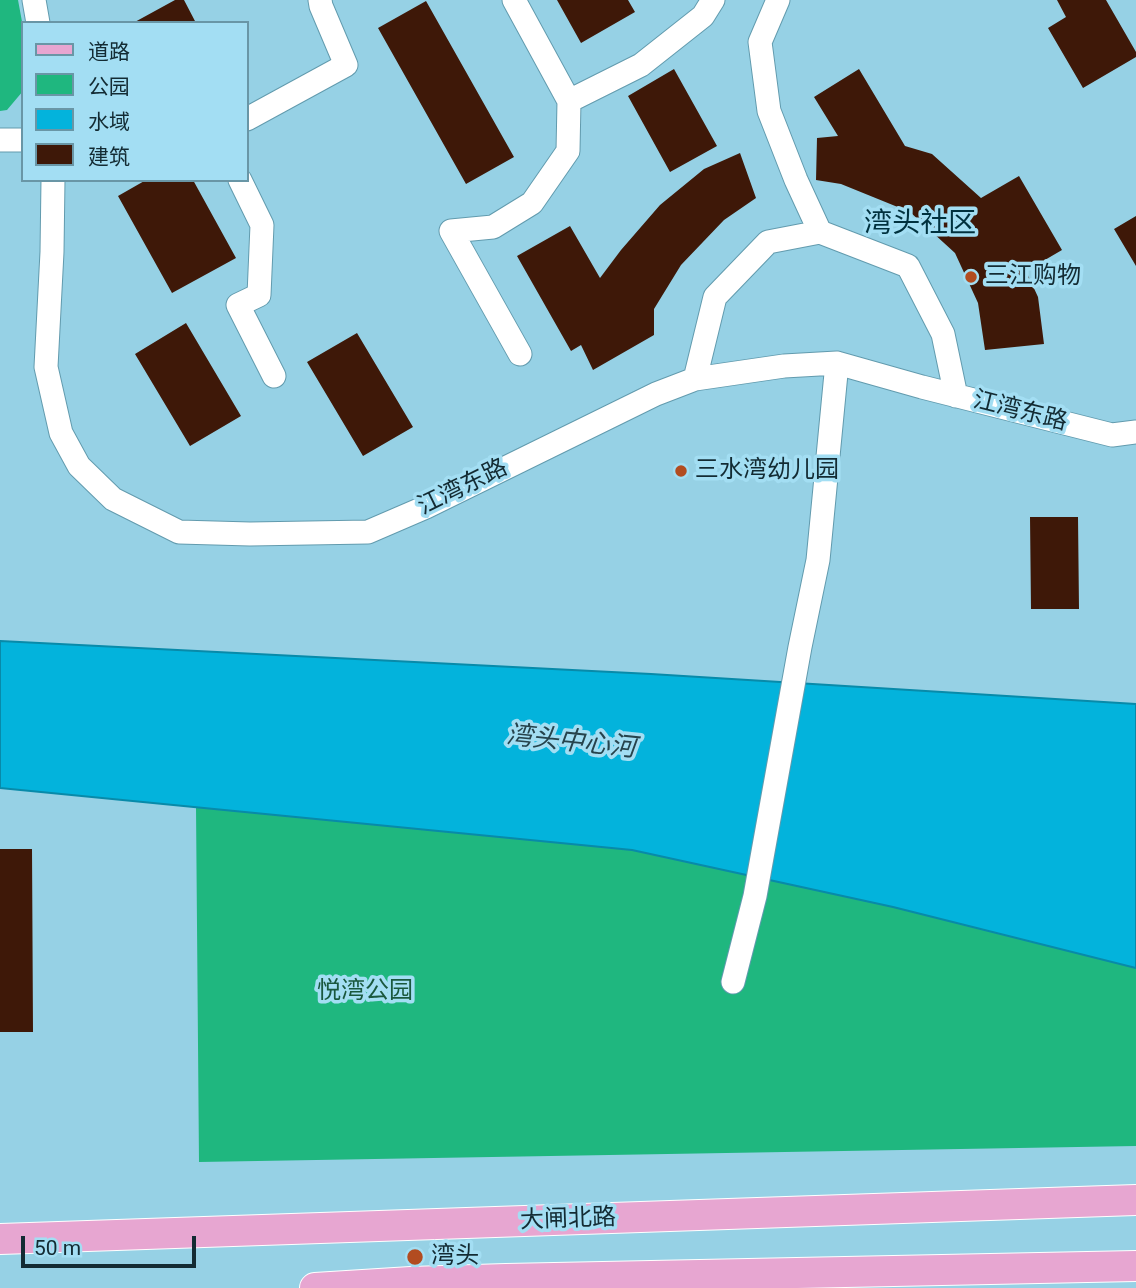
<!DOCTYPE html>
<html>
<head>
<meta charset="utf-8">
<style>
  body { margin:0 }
  #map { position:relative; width:1136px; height:1288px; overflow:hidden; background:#96d1e5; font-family:Roboto,"Noto Sans SC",sans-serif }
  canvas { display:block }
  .legend { position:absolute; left:21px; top:21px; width:228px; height:161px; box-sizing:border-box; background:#a3def3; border:2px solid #6996a6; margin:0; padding:9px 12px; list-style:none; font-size:21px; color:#132b33 }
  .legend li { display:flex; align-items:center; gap:14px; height:35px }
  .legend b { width:35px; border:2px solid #6996a6 }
  .scale { position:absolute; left:21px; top:1236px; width:175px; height:32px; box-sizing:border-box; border:4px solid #132b33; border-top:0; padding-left:9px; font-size:21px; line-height:24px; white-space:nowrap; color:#132b33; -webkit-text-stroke:5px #a3def3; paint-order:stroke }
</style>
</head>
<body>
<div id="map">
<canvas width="1136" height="1288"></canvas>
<ul class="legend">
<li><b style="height:9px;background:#e7a6d1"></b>道路</li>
<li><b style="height:19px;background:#1fb77f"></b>公园</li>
<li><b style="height:19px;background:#03b3dc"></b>水域</li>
<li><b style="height:19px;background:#3e1808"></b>建筑</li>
</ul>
<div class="scale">50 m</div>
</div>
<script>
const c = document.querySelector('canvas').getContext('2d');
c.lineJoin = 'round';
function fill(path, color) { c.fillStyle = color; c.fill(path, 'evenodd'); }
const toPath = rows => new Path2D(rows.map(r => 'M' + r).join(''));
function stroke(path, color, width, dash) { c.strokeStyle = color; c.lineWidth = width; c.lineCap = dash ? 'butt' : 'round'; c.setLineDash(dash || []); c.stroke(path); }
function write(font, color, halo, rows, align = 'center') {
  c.font = font + ' Roboto,"Noto Sans SC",sans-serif'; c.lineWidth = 7; c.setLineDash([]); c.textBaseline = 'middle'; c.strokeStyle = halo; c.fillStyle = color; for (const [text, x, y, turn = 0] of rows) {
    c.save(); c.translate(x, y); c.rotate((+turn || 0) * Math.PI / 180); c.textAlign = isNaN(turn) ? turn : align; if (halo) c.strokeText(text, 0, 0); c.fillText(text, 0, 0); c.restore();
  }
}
fill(toPath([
  [0,0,18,0,23,27,23,91,7,110,0,111],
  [196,807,632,850,893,907,1136,968,1136,1146,199,1162]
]), '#1fb77f');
const water = toPath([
  [0,641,651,674,1136,704,1136,968,893,907,632,850,0,788,0,641]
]);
fill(water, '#03b3dc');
stroke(water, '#088aa9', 2);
fill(toPath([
  [175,0,184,0,196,23,133,23],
  [557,0,628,0,635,12,581,43],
  [1057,0,1106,0,1136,52,1136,57,1083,88,1048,28,1066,17],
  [426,1,514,157,466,184,378,28],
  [674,69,717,146,670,172,628,96],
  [859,69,905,146,932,154,981,198,1019,176,1062,250,1026,271,1038,297,1044,344,985,350,978,303,955,253,910,212,841,184,816,180,817,138,838,136,814,97],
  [740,153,756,198,724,220,681,265,654,309,654,335,593,370,581,345,571,351,517,256,570,226,600,278,621,250,660,205,704,169],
  [146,180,193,180,236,258,172,293,118,196],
  [1136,216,1136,266,1114,229],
  [186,323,241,416,190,446,135,354],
  [357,333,413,427,363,456,307,362],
  [1030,517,1078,517,1079,609,1031,609],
  [0,849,32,849,33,1032,0,1032]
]), '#3e1808');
const minor = toPath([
  [34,0,38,23],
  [514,0,569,101,641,65,703,16,713,0],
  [778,0,760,42,769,111,796,180,820,232,908,266,943,334,956,396],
  [247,119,346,65,321,6,320,0],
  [0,140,23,140],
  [53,180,52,252,46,367,61,433,79,466,113,499,179,532,250,534,368,532,426,507,656,394,695,379,784,366,837,363,922,387,1112,435,1136,432],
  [240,180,262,225,259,295,238,305,274,376],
  [520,354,451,231,493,227,532,203,568,151,569,101],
  [695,379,715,297,768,242,820,232],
  [733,982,755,896,800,647,818,560,837,363]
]);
const major = toPath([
  [0,1239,1136,1200],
  [315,1288,411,1282,506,1279,1136,1266]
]);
stroke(minor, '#629bae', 25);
stroke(major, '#fff', 32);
stroke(minor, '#fff', 23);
stroke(major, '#e7a6d1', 30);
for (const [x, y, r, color] of [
  [971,277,7,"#b24c20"],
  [681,471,7,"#b24c20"],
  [415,1257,9,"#b24c20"]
]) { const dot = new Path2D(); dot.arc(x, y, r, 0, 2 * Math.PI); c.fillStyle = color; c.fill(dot); stroke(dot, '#a3def3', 2.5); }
write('24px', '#132b33', '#a3def3', [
  ["三江购物",985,277],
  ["三水湾幼儿园",695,471],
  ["湾头",431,1257]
], 'left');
write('24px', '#132b33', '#a3def3', [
  ["江湾东路",1020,412,14],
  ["江湾东路",463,488,-26],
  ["大闸北路",568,1220,-2]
]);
write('24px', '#1a583e', '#a3def3', [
  ["悦湾公园",365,992]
]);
write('italic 26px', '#26434c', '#a3def3', [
  ["湾头中心河",571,743,6]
]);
write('28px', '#00313e', '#a3def3', [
  ["湾头社区",920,225]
]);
</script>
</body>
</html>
